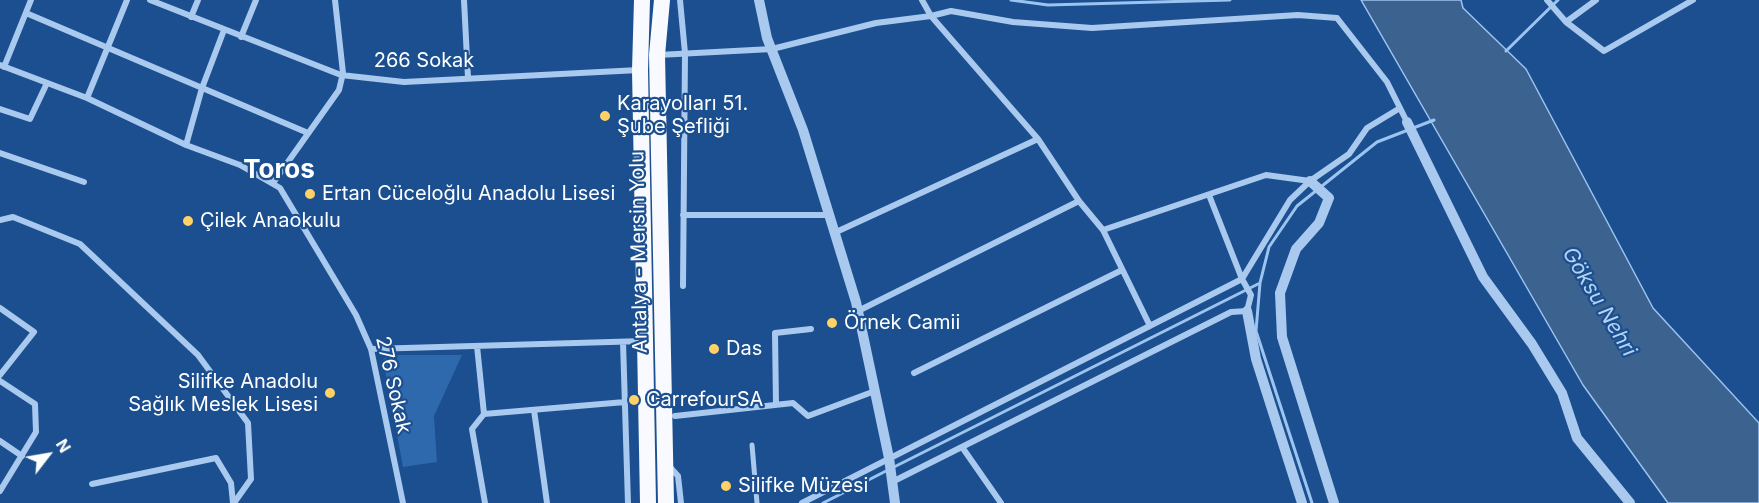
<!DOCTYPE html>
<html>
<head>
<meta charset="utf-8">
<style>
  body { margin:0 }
  #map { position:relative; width:1759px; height:503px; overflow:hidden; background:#1b4f8f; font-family:Inter,sans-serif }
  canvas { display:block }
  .north { position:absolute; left:18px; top:425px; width:60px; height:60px; -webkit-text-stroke:4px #1b4f8f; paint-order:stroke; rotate:59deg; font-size:16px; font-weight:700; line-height:24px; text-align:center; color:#fff }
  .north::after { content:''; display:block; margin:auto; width:21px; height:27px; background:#fff; clip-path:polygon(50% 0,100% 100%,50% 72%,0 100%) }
</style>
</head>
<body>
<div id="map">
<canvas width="1759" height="503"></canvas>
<div class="north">N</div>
</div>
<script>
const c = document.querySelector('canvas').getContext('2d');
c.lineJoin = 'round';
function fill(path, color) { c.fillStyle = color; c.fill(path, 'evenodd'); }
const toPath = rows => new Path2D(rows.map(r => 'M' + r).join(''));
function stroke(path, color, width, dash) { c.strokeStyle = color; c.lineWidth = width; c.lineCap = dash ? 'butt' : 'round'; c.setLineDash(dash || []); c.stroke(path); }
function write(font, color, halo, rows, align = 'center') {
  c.font = font + ' Inter,sans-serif'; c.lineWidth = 4.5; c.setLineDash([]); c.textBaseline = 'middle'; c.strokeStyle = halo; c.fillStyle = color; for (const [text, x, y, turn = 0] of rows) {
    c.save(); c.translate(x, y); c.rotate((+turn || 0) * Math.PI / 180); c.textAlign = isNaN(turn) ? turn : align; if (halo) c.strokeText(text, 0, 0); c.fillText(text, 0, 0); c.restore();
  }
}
fill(toPath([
  [392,355,462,355,434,416,437,462,403,467,383,359]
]), '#2e69ad');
const water = toPath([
  [1361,0,1461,0,1463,8,1526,69,1653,308,1759,423,1759,503,1668,503,1583,385,1361,0]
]);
fill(water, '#3c6290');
stroke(water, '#9cc4f0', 1.5);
stroke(toPath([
  [1011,0,1048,5,1230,0],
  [1506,51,1558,0],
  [894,467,1260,283],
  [823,503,888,470],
  [1312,503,1256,331,1260,283,1269,247,1297,206,1377,142,1434,120]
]), '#9cc4f0', 3);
stroke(toPath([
  [752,445,757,503]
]), '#a9c9ee', 5);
stroke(toPath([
  [150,0,341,75,404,82,639,70],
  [464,0,468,78],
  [680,0,685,53,683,286],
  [922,0,931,16,1038,139,1079,201,1103,230,1150,326],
  [1547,0,1566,22,1604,51,1693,0],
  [26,13,308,133],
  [191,17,198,0],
  [1566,22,1596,0],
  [241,37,256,0],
  [658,55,772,49,876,23,931,16,951,11,1013,22,1092,28,1298,15,1337,18,1387,82,1407,122],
  [0,65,87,98,186,145,240,165,280,188,356,315,371,349,403,503],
  [4,67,31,0],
  [87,98,127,0],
  [0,109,30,119,47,83],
  [186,145,202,88,224,30],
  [0,153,84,182],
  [273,183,339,90,343,73,335,0],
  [683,215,829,215],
  [0,220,13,217,80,244,198,355,248,423,251,479,234,503],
  [1103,230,1266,175,1310,181],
  [834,233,1038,139],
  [0,308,34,332,0,375],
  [858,311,1079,201],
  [623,342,628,503],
  [477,346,484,414,472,429,485,503],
  [371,349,644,341],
  [914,373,1122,270],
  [0,381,35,404,36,432,0,491],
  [776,405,775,333,811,329],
  [534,410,547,503],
  [484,414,625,402],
  [675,416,793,403,808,416,875,391],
  [0,441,22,456],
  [962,447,1001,503],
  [669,466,678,476,681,503],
  [892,482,1231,312,1247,311,1251,295,1242,279,1209,195],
  [92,484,216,458,231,483,233,503],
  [802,503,1242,279,1290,200,1310,181,1349,154,1367,128,1400,108]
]), '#a9c9ee', 6);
stroke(toPath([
  [759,0,767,38,803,130,856,302,889,458,895,503],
  [1407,122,1483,277,1532,344,1562,393,1577,438,1630,503],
  [1310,181,1329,198,1319,223,1296,249,1280,293,1282,337,1334,503],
  [1247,311,1256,359,1302,503]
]), '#a9c9ee', 10);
stroke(toPath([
  [642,0,640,70,648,503],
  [662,0,657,55,666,503]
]), '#f8faff', 16);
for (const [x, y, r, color] of [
  [605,116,6,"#ffd166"],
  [310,194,6,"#ffd166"],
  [188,221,6,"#ffd166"],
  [832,323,6,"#ffd166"],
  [714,349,6,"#ffd166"],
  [330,393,6,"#ffd166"],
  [634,400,6,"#ffd166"],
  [726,486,6,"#ffd166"]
]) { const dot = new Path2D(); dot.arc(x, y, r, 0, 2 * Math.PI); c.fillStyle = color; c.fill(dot); stroke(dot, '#1b4f8f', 2); }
write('20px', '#fff', '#1b4f8f', [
  ["266 Sokak",424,61],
  ["Antalya - Mersin Yolu",639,252,-91],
  ["276 Sokak",393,385,77]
]);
write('20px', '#fff', '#1b4f8f', [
  ["Karayolları 51.",617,104],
  ["Şube Şefliği",617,127],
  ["Ertan Cüceloğlu Anadolu Lisesi",322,194],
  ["Çilek Anaokulu",200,221],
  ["Örnek Camii",844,323],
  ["Das",726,349],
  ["Silifke Anadolu",318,382,"right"],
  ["Sağlık Meslek Lisesi",318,405,"right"],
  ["CarrefourSA",646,400],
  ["Silifke Müzesi",738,486]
], 'left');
write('italic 21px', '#b5d3f5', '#1b4f8f', [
  ["Göksu Nehri",1599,302,59]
]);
write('bold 26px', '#fff', '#1b4f8f', [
  ["Toros",279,170]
]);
</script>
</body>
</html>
